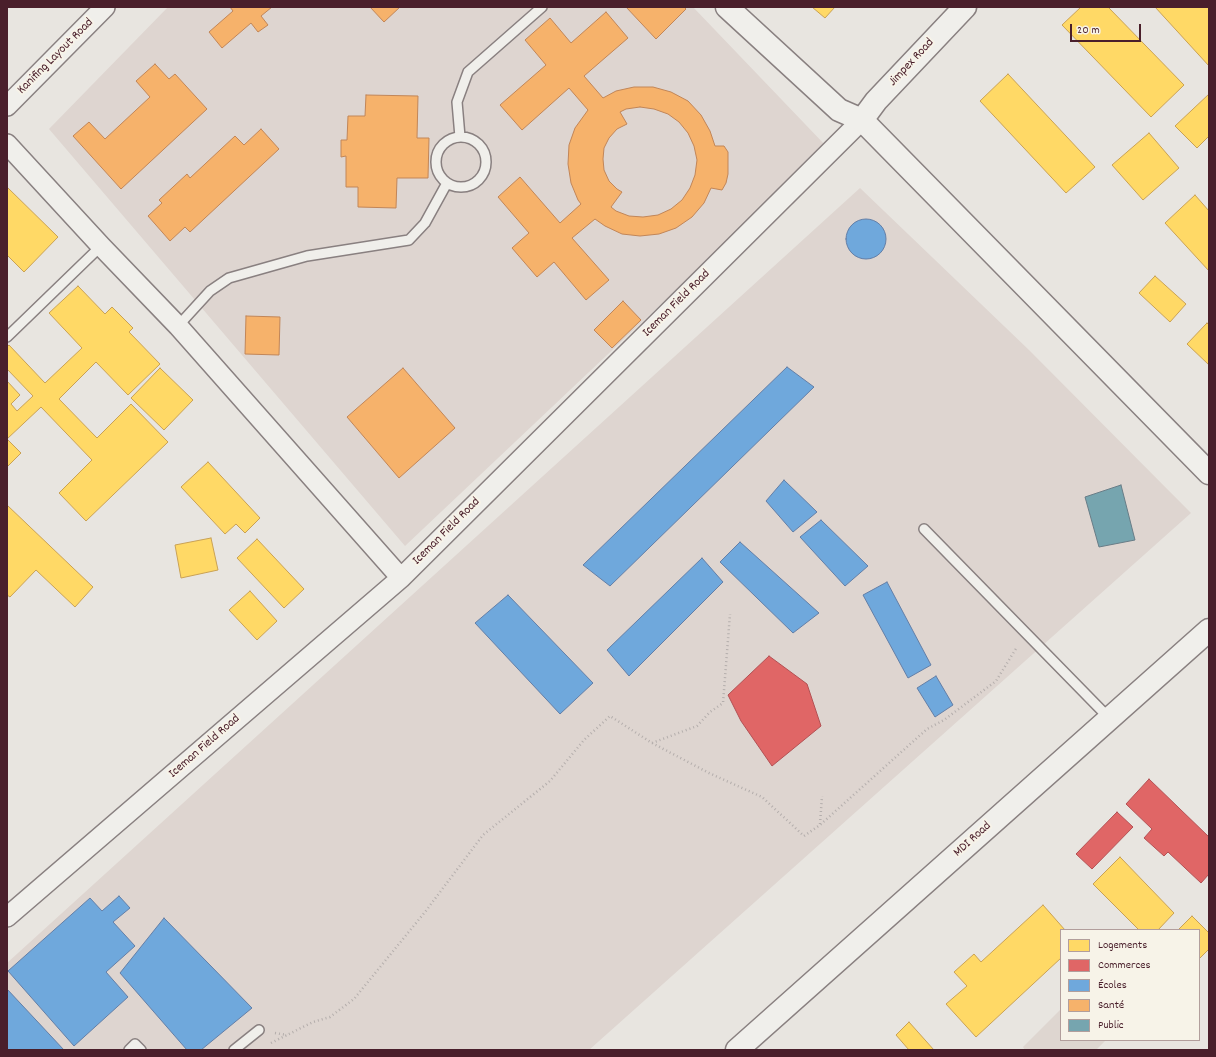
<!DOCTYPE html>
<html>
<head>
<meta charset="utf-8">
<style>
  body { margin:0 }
  #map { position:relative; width:1216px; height:1057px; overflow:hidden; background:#e8e5e0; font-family:Dekko,sans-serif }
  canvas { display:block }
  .frame { position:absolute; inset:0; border:8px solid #4a1f2b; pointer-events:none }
  .legend { position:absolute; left:1060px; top:929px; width:140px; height:112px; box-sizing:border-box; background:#f7f3e8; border:1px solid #b29e9c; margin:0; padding:5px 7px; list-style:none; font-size:12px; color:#4a1f2b }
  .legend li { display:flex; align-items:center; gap:8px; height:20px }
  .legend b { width:20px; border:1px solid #b29e9c }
  .scale { position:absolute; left:1070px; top:24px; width:71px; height:18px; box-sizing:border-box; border:2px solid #4a1f2b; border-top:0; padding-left:5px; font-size:12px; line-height:14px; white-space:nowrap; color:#4a1f2b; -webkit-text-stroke:3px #f7f3e8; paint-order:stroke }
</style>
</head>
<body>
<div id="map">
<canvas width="1216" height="1057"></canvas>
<div class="frame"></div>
<ul class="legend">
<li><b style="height:11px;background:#ffd966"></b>Logements</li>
<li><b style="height:11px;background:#e06666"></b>Commerces</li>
<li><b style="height:11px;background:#6fa8dc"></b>Écoles</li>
<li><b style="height:11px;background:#f6b26b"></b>Santé</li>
<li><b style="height:11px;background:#76a5af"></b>Public</li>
</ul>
<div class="scale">20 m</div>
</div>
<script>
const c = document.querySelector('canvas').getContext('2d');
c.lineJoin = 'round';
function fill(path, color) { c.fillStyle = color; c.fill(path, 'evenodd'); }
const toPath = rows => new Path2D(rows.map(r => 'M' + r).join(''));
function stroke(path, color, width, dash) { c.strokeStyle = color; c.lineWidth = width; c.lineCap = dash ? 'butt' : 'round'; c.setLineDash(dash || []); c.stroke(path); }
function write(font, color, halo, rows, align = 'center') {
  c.font = font + ' Dekko,sans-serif'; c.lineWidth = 4; c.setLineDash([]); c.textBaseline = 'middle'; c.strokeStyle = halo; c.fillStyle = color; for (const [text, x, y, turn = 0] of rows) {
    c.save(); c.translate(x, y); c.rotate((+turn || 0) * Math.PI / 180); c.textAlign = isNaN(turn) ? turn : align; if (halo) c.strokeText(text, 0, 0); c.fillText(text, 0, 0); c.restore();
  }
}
fill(toPath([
  [168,7,693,7,827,147,405,546,49,129],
  [860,188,1029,350,1191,513,589,1050,7,1050,7,963]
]), '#ded5d0');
fill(toPath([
  [1061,1009,1061,1040,1106,1040,1096,1050,1025,1050,1023,1047]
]), '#ded6d0');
const homes = toPath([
  [812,7,835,7,825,18,812,7],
  [1081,7,1108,7,1184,85,1151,117,1062,25,1081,7],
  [1155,7,1209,7,1209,66,1155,7],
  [1008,74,1095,167,1066,193,980,101,1008,74],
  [1209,94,1209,136,1197,148,1175,126,1209,94],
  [1149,133,1179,168,1143,200,1112,165,1149,133],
  [7,187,58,237,24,272,7,255,7,187],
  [1195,195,1209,211,1209,271,1165,223,1195,195],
  [1155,276,1186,304,1170,322,1139,293,1155,276],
  [78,286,105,314,112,307,133,328,129,332,160,364,128,395,96,362,59,399,97,438,131,404,168,442,86,521,59,493,92,460,41,407,7,439,21,453,7,467,7,381,20,395,11,404,17,411,33,396,7,369,7,347,9,345,45,383,82,348,49,313,78,286],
  [1207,323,1209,325,1209,365,1187,344,1207,323],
  [160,368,193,400,164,430,131,398,160,368],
  [208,462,260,518,245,533,236,524,225,534,181,487,208,462],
  [7,505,93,587,75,607,36,570,10,597,7,595,7,505],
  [211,538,218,570,181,578,175,545,211,538],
  [257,539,304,589,284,608,237,558,257,539],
  [250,591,277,621,257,640,229,610,250,591],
  [1120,857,1174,913,1158,930,1139,930,1093,884,1120,857],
  [1043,905,1065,930,1061,930,1061,958,976,1037,946,1004,967,986,954,972,974,954,981,962,1043,905],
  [1192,916,1209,933,1209,949,1199,959,1199,930,1178,930,1192,916],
  [909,1022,934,1050,909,1050,896,1035,909,1022]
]);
fill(homes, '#ffd966');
stroke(homes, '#c9a154', 1);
const shops = toPath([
  [769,656,807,684,821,726,772,766,741,721,728,695,769,656],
  [1149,779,1209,837,1209,874,1201,883,1168,852,1164,856,1144,838,1152,829,1126,804,1149,779],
  [1117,812,1133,827,1092,869,1076,854,1117,812]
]);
fill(shops, '#e06666');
stroke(shops, '#b35154', 1);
const schools = toPath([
  '846 239a20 20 0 1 1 40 0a20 20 0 1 1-40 0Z',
  [787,367,814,387,610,586,583,565,787,367],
  [784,480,817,512,793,532,766,501,784,480],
  [821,520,868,566,845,586,800,537,821,520],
  [740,542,819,613,793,633,720,562,740,542],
  [702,558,723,582,629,676,607,650,702,558],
  [887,582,931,665,908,678,863,595,887,582],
  [508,595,593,683,560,714,475,623,508,595],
  [936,676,953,705,935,717,917,688,936,676],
  [119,896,130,908,113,922,135,946,106,972,128,997,74,1046,8,971,90,898,102,911,119,896],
  [164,918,252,1008,201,1050,187,1050,120,973,164,918],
  [7,989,64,1050,7,1050,7,989]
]);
fill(schools, '#6fa8dc');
stroke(schools, '#647fa7', 1);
const health = toPath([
  [230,7,272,7,261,16,268,25,258,32,251,23,222,48,209,32,233,11,230,7],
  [370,7,400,7,384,22,370,7],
  [626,7,684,7,686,9,656,39,626,7],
  [606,12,628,38,584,76,603,98,616,91,634,87,653,87,671,92,688,101,701,115,710,131,715,146,724,146,728,152,728,174,726,183,722,190,711,188,704,203,692,217,676,228,659,234,640,236,622,234,605,226,595,219,572,238,609,280,586,300,554,262,537,277,512,248,529,233,498,197,520,177,560,223,581,204,578,200,571,183,568,164,569,145,575,128,588,110,569,88,522,130,500,105,546,65,525,40,550,18,571,43,606,12],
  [640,107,654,109,668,114,679,122,688,133,694,146,697,160,695,175,690,188,682,200,671,209,658,215,643,217,629,216,616,211,611,207,622,192,617,189,609,181,604,170,603,159,604,148,609,138,617,129,627,124,620,112,626,109,640,107],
  [155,64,169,79,175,74,207,109,121,189,73,136,89,122,105,139,150,97,136,81,155,64],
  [366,95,418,96,417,138,429,138,428,178,397,178,396,208,358,207,358,187,346,187,346,156,341,157,341,140,347,140,348,116,365,116,366,95],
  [261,129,279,149,190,232,185,227,170,241,148,216,162,203,159,200,187,174,190,178,235,136,244,145,261,129],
  [623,301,641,320,612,348,594,330,623,301],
  [246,316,280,317,279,355,245,354,246,316],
  [403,368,455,428,399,478,347,417,403,368]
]);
fill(health, '#f6b26b');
stroke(health, '#c28658', 1);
const public = toPath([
  [1121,485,1135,540,1099,547,1085,497,1121,485]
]);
fill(public, '#76a5af');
stroke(public, '#697d87', 1);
const service = toPath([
  [460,137,457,102,468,72,542,7],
  '436 162a25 25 0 1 1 50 0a25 25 0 1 1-50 0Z',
  [178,326,210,291,229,278,307,256,409,240,425,223,447,183],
  [7,337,101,246],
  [924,529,1110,719],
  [129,1050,135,1044,141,1050],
  [234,1050,259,1030]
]);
const minor = toPath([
  [7,106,105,7],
  [7,144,101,246,178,326,401,578],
  [7,917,401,578,862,120]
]);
const tertiary = toPath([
  [727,7,839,110,862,120,1209,473],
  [862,120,876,101,965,7],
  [737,1050,1209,630]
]);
stroke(service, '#898080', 12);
stroke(minor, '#898080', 22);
stroke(tertiary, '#898080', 25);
stroke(toPath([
  [652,743,697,726,710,712,723,703,730,614],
  [820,824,822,796],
  [275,1033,287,1035],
  [271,1043,313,1022,330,1017,354,999,425,912,483,835,550,781,584,740,610,716,652,743,709,773,762,797,804,836,820,825,927,729,944,720,996,681,1017,647]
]), '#b4aeac', 2.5, [1, 3]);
stroke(service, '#f0efeb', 9);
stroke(minor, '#f0efeb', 19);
stroke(tertiary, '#f0efeb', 22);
write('13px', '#4a1f2b', '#f7f3e8', [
  ["Kanifing Layout Road",56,57,-45],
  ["Jimpex Road",912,63,-47],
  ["Iceman Field Road",677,304,-45],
  ["Iceman Field Road",447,532,-45],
  ["Iceman Field Road",205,747,-41],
  ["MDI Road",973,840,-42]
]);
</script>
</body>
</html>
